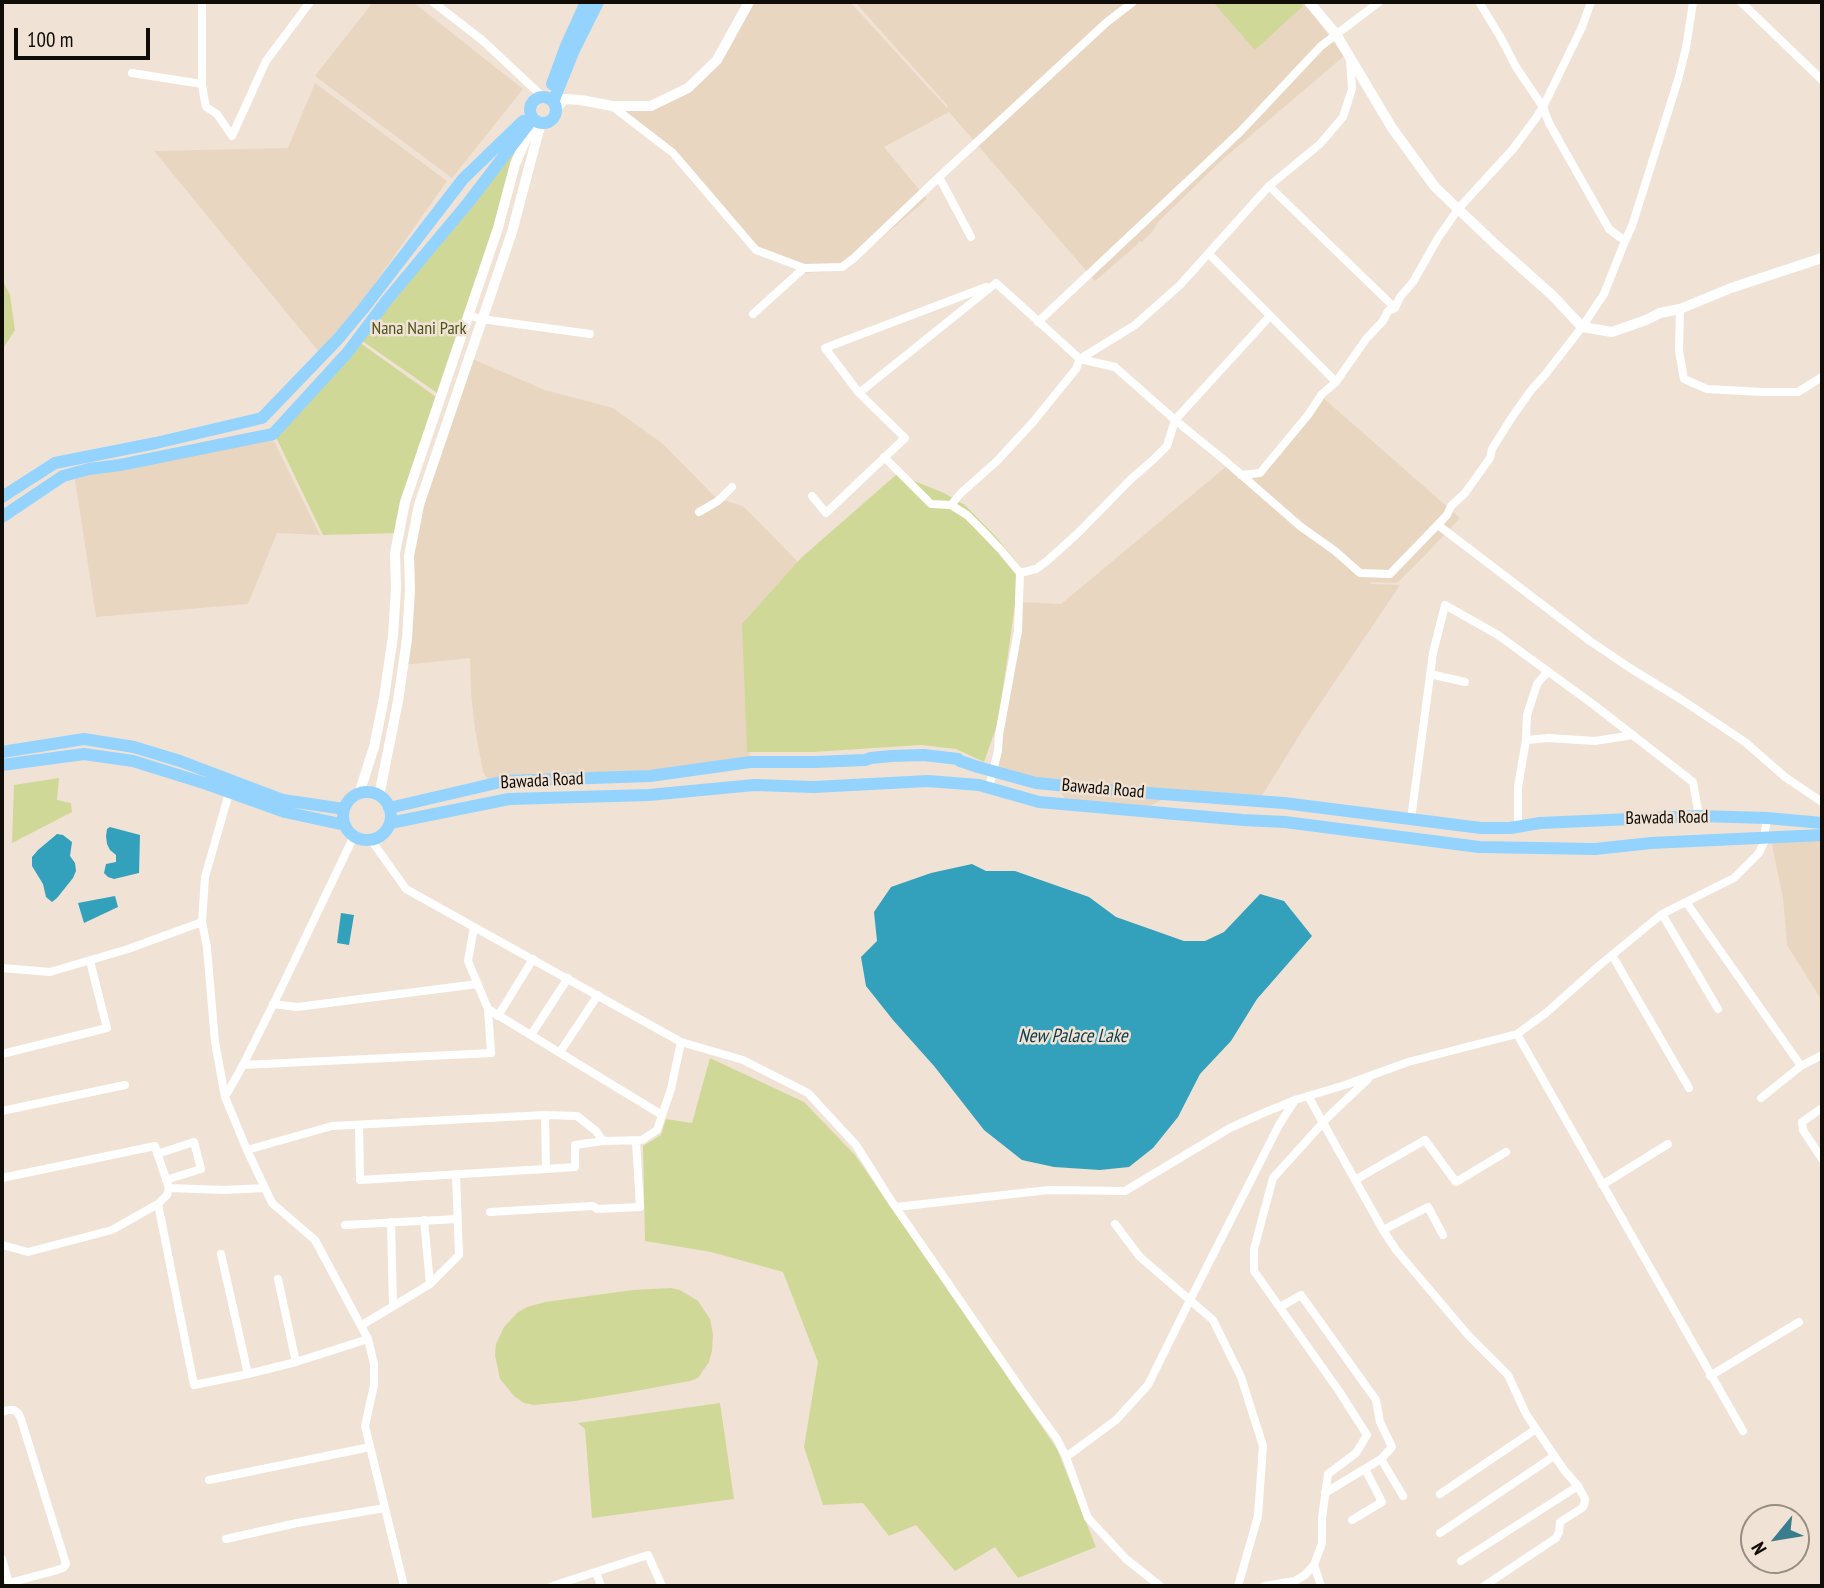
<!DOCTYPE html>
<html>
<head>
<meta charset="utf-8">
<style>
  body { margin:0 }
  #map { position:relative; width:1824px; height:1588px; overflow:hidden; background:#f0e3d5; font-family:"PT Sans Narrow",sans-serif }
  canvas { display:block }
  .frame { position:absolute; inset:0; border:4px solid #100c07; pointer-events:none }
  .north { position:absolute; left:1740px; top:1504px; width:70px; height:70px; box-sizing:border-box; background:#f0e3d5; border:2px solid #968d83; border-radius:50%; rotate:240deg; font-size:19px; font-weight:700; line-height:28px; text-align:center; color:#100c07 }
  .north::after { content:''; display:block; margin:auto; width:24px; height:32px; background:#3a7e8d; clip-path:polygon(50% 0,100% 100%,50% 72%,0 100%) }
  .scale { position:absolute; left:14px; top:28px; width:136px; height:32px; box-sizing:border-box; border:4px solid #100c07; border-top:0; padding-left:9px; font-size:21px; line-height:24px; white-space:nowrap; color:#100c07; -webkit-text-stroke:5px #f0e3d5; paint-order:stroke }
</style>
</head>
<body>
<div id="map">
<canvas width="1824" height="1588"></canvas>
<div class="frame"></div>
<div class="north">N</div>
<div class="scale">100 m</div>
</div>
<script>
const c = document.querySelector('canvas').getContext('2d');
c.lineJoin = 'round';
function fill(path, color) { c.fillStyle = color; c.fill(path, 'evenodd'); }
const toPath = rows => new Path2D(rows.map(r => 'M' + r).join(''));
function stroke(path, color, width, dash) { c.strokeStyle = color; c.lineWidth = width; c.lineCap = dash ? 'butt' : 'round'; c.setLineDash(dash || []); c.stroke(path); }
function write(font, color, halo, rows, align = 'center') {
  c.font = font + ' "PT Sans Narrow",sans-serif'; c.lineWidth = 5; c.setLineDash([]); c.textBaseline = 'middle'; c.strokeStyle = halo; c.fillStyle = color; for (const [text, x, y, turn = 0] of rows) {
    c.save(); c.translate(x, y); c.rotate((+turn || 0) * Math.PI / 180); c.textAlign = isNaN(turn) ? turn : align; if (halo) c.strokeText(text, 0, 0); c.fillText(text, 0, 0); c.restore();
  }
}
fill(toPath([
  [373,2,413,2,523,89,452,178,315,76],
  [753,2,850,2,947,108,948,106,855,2,1304,2,1344,56,1222,160,1159,221,1151,233,1142,242,1139,241,1137,245,1095,281,949,112,884,147,927,199,851,264,840,271,805,273,757,254,678,163,614,111,689,92],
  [315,83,447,181,323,357,154,151,288,148],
  [468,357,545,390,613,408,663,444,716,498,743,506,804,568,744,634,750,762,490,783,483,772,475,729,471,693,470,658,403,665,409,556],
  [1321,396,1460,518,1429,551,1397,583,1370,582,1371,584,1400,585,1305,726,1260,799,1170,795,1149,807,1069,805,1057,786,1036,784,993,765,1021,602,1061,604,1228,465,1249,484],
  [271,435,320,535,277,533,248,604,96,617,74,473],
  [1822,837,1822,1001,1787,945,1783,898,1771,840]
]), '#e8d6c1');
fill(toPath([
  [1213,2,1299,2,1303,6,1255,50],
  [533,118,440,395,358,338],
  [2,279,10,295,15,330,2,350],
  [356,340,439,399,399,533,323,535,274,433],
  [897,474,944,493,965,505,998,539,1017,563,1015,605,1005,675,997,725,984,762,956,749,921,745,813,752,747,752,742,624,801,558],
  [59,778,57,800,71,803,72,812,12,843,14,785],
  [710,1058,804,1102,855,1155,1057,1449,1096,1547,1018,1578,995,1547,955,1571,916,1525,889,1536,863,1503,823,1505,804,1447,818,1362,783,1272,711,1252,645,1241,643,1146,661,1135,666,1119,692,1123],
  [671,1288,680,1290,698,1301,710,1319,713,1334,712,1351,709,1362,698,1378,690,1381,630,1392,575,1401,534,1405,524,1403,514,1396,500,1379,495,1355,496,1344,504,1327,517,1313,527,1307,545,1302,633,1290],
  [720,1403,734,1499,592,1518,585,1429,578,1423]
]), '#d0d898');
fill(toPath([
  [110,827,140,835,139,873,114,879,108,877,104,873,106,864,116,862,116,855,110,850,107,844,106,836,107,829],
  [57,834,63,835,72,842,70,856,75,863,76,871,73,878,57,898,52,902,46,897,43,884,32,866,32,857,38,850],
  [972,864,986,871,1015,871,1089,897,1116,917,1184,941,1205,941,1224,932,1260,894,1284,901,1312,936,1257,999,1231,1041,1200,1074,1178,1117,1153,1148,1129,1167,1100,1170,1054,1167,1022,1160,984,1130,934,1066,893,1020,866,986,861,957,877,941,874,912,891,887,931,873],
  [115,896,118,907,84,923,78,903],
  [341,913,354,915,349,945,337,943]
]), '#33a0bc');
stroke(toPath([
  [202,2,202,84,204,97,206,107,217,114,232,136,266,61,310,2],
  [433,2,482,40,543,97],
  [1479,2,1501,38,1516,67,1543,107,1549,123,1609,229,1625,241,1632,226,1678,80,1686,48,1693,2],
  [1741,2,1822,80],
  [132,73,202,84],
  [612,106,673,153,756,250,804,268,842,267,854,258,939,177,971,237],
  [939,177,1107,22,1133,2],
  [1269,186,1395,308],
  [1209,254,1336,382],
  [1680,309,1679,351,1684,379,1707,389,1762,392,1798,392,1822,377],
  [753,314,804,268],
  [468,315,481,319,590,334],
  [1038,322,1240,132,1321,46,1379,2],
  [859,393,996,283,1080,359,1115,367,1175,420,1223,459,1300,526,1335,551,1360,573,1390,574,1447,515,1451,506,1465,493,1490,458,1492,449,1512,417,1532,389,1544,376,1582,327,1604,294,1625,241],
  [884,457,931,504,951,505],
  [1241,475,1260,473,1308,415,1322,394,1336,382,1366,339,1383,321,1388,311,1395,308,1400,297,1413,282,1438,238,1459,208,1513,149,1536,118,1543,107,1582,27,1591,2],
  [812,496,826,513,905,438,859,393,825,348,986,287],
  [699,512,718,501,732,487],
  [1438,525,1590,641,1630,668,1682,700,1745,742,1785,777,1822,802],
  [1020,573,1036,569,1047,561,1078,533,1131,479,1155,458,1167,446,1175,420,1270,316],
  [1548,671,1537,684,1527,715,1526,740,1549,738,1595,741,1633,735],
  [1430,674,1465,682],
  [989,787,998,751,999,735,1018,631,1020,573,1001,550,980,528,967,515,951,505,961,493,997,461,1033,422,1076,369,1080,359,1135,325,1180,285,1269,186,1320,144,1343,117,1352,89,1350,59],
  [1411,819,1433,653,1445,605,1498,635,1594,705,1693,782,1699,816],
  [1518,827,1518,787,1526,740],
  [354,836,276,999,243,1065,225,1097,247,1150,272,1203,315,1240,368,1339,374,1364,374,1385,365,1426,404,1586],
  [1686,902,1801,1066],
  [1662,914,1718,1009],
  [1612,955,1689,1088],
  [2,968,50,972,128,949,202,922],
  [273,1004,297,1007,478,984],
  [488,1009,662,1115],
  [498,1016,533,959],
  [1517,1034,1743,1431],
  [531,1035,568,978],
  [681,1042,743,1060,808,1093,856,1145,890,1199,1023,1392,1057,1439,1066,1457,1088,1518,1126,1559,1160,1586],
  [560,1052,598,995],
  [2,1054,107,1028,90,961],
  [243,1065,491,1053,488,1009,468,961,474,927,406,889,371,840],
  [1308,1096,1383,1230,1396,1250,1468,1335,1508,1375,1526,1414,1564,1470,1578,1486,1585,1499,1584,1505,1582,1508,1560,1522,1559,1532,1556,1538,1484,1586],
  [225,1097,215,1042,207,948,202,922,205,877,229,793],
  [1761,1098,1801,1066,1822,1055],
  [1822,1108,1802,1122,1803,1130,1822,1159],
  [2,1111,125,1085],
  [545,1115,577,1116,596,1131,603,1141],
  [359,1125,360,1180,546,1169],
  [247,1150,332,1126,545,1115,546,1169,575,1167,575,1145,603,1141,642,1140,657,1130,671,1089,681,1042,474,927],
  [157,1154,194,1142,201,1169,166,1180],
  [2,1178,155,1146,169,1188,167,1195,158,1204,194,1385,248,1374,221,1254],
  [1355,1180,1425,1140,1456,1182,1506,1152],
  [1602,1185,1668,1144],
  [169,1188,225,1190,265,1188],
  [896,1207,1049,1190,1125,1191,1230,1128,1261,1114,1295,1100,1345,1085,1408,1062,1517,1034,1546,1013,1601,964,1662,914,1734,878,1759,853,1765,840,1764,837,1767,818],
  [490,1212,593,1206,597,1209,640,1207,636,1141],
  [424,1220,430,1284],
  [391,1222,393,1306],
  [1115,1224,1140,1257,1213,1320,1241,1377,1263,1446,1258,1516,1238,1586],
  [345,1225,457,1219],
  [1383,1230,1428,1207,1443,1235],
  [2,1245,28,1252,112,1230,158,1204],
  [278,1279,296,1362],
  [1280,1307,1301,1295,1376,1400,1380,1422,1392,1447,1381,1459,1325,1493],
  [362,1325,430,1284,459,1255,456,1174],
  [248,1374,296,1362,368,1339],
  [1710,1376,1799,1322],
  [2,1412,8,1410,14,1410,18,1413,21,1419,66,1564,63,1568,54,1571,9,1583,10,1586],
  [1066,1457,1116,1420,1148,1385,1190,1300,1279,1125,1295,1100],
  [1381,1459,1403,1496],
  [209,1480,370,1447],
  [1440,1494,1536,1429],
  [1352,1520,1382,1502,1365,1469],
  [1440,1533,1554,1456],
  [226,1539,297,1523,385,1508],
  [2,1559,9,1583],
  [1461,1561,1578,1486],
  [1314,1565,1321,1586],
  [596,1572,601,1586],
  [552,1586,648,1555,662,1586],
  [1264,1586,1295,1581,1305,1575,1314,1565,1322,1543,1322,1518,1328,1474,1356,1453,1367,1435,1339,1391,1254,1271,1254,1249,1273,1178,1329,1116,1368,1079]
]), '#fff', 8);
stroke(toPath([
  [1309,2,1336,34,1392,128,1435,187,1496,245,1553,296,1582,327,1612,332,1646,320,1660,313,1680,309,1731,288,1822,258],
  [556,108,565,99,581,100,612,106,651,106,688,88,717,60,749,2]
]), '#fff', 10);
stroke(toPath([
  [359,794,374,747,384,698,393,636,396,588,395,553,405,502,498,228,515,164,533,123],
  [379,796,398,701,407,639,410,590,409,556,419,505,512,232,541,122]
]), '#fff', 10);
stroke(toPath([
  [552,84,566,46,586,2],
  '530 110a13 13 0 1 1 26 0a13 13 0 1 1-26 0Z',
  [553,102,574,50,598,2],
  [2,497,55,463,156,443,262,418,338,339,363,309,463,179,523,121],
  [2,517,63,476,89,469,120,465,273,434,348,352,387,300,468,203,533,118],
  [2,752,84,739,134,747,180,761,283,800,344,809],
  [2,765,84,754,133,761,207,784,285,812,345,825],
  '343 816a24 24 0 1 1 48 0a24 24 0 1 1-48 0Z',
  [389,808,505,781,650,776,750,762,815,762,865,760,871,758,891,756,924,755,958,759,960,761,978,767,1036,783,1108,790,1284,803,1481,828,1510,828,1540,823,1699,816,1767,818,1822,823],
  [390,823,509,799,649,795,754,785,814,787,928,781,979,785,1039,802,1243,820,1285,822,1479,847,1595,849,1651,843,1822,835]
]), '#94d3fd', 12);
write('18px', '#4e5319', '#f0e3d5', [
  ["Nana Nani Park",419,329]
]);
write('18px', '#100c07', '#f0e3d5', [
  ["Bawada Road",542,781,-3],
  ["Bawada Road",1103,789,5],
  ["Bawada Road",1667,818,-1]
]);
write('italic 19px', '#0c3c48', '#f0e3d5', [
  ["New Palace Lake",1073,1037]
]);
</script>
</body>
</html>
